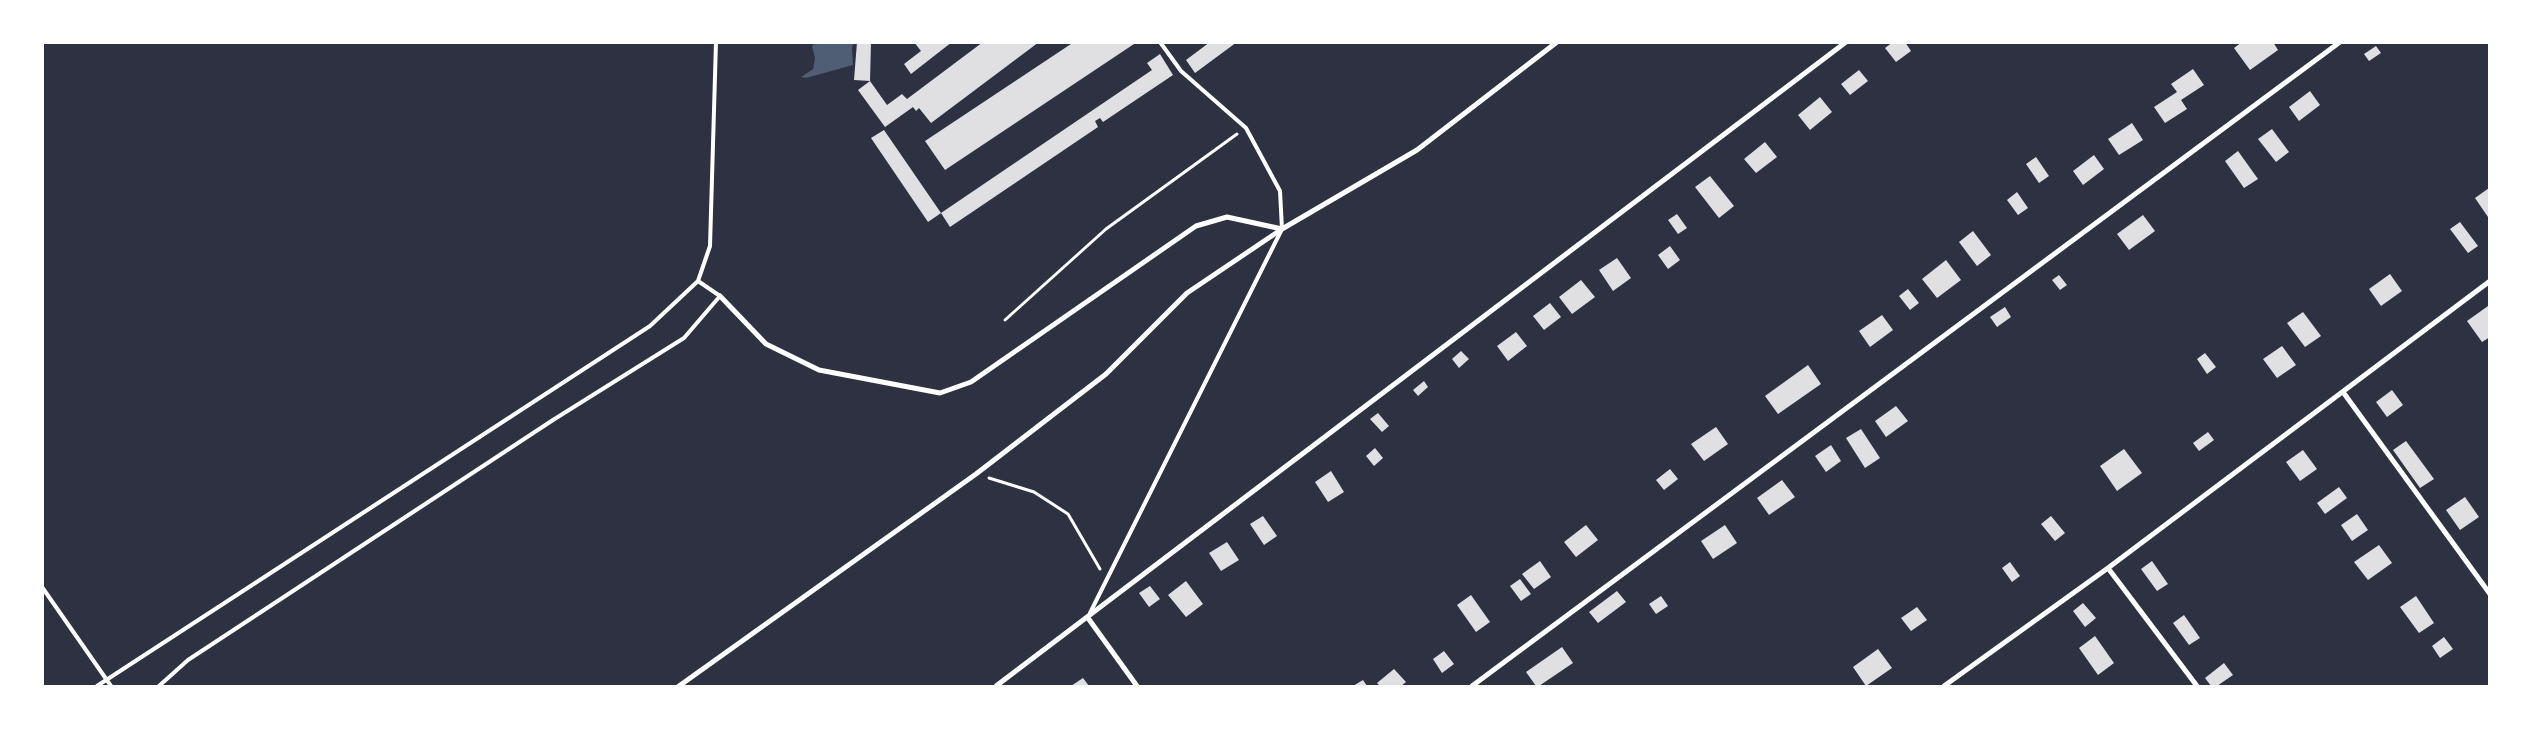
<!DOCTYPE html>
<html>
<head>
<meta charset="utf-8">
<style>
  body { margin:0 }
  #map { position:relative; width:2532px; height:729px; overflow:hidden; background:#2d3142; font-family:Overpass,sans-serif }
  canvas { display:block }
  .frame { position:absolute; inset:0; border:44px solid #fff; pointer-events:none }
</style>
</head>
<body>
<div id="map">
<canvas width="2532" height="729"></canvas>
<div class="frame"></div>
</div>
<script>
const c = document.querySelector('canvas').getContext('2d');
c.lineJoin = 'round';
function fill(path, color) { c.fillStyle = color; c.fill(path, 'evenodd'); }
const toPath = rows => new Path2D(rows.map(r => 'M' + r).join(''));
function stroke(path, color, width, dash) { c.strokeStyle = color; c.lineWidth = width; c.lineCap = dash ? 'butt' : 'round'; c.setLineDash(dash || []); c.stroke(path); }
fill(toPath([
  [816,42,854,43,852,47,853,65,806,78,801,77,813,69,815,58,812,46]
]), '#4f5d75');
fill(toPath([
  [857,42,871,42,870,81,854,80],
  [914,42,952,42,911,74,904,64,921,51],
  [983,42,1039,42,931,123,919,108,916,111,913,107,885,127,858,90,870,81,887,105,902,94,907,99],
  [1074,42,1137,42,945,170,925,141],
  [1210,42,1237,42,1195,73,1186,60],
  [1893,42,1905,42,1911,51,1896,62,1885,48],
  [2242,42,2273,42,2278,50,2250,70,2234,48],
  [2376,46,2381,53,2369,61,2364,54],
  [1160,54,1173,75,1103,122,1100,118,1095,121,1098,127,950,227,941,213,928,222,871,138,884,130,941,213,1152,70,1147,63],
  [2193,69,2204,85,2181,100,2187,109,2165,123,2154,107,2177,92,2171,84],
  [1859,70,1868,81,1850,95,1841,84],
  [2310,91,2320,105,2299,121,2289,107],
  [1820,97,1832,112,1810,130,1798,115],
  [2132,123,2143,140,2119,155,2108,139],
  [2272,129,2289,152,2276,162,2258,139],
  [1765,142,1777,157,1756,173,1744,159],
  [2238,151,2258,179,2244,188,2225,161],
  [2094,155,2104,169,2083,185,2073,171],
  [2036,157,2049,176,2039,183,2026,164],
  [1710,176,1734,206,1719,218,1695,187],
  [2489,188,2490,216,2488,217,2475,198],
  [2017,192,2028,208,2018,215,2007,200],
  [1677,214,1687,228,1678,234,1668,220],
  [2143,215,2155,231,2129,250,2117,234],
  [2460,222,2478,246,2468,253,2450,229],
  [1973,231,1991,255,1977,266,1959,242],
  [1670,246,1680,260,1668,269,1658,255],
  [1617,258,1631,278,1613,291,1599,270],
  [1946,260,1961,280,1937,298,1922,279],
  [2390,274,2402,291,2381,306,2369,289],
  [2059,275,2067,285,2060,290,2052,280],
  [1581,280,1595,297,1572,314,1559,297],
  [1908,289,1919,303,1910,310,1899,296],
  [1550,303,1561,317,1544,330,1533,316],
  [2488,306,2490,309,2490,337,2482,342,2467,321],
  [2005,307,2011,317,1997,327,1990,317],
  [2303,312,2321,336,2305,347,2287,323],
  [1882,315,1893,330,1870,347,1859,331],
  [1516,332,1527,346,1508,361,1497,346],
  [2282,346,2296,365,2277,378,2263,359],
  [1461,351,1469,359,1459,368,1452,359],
  [2205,353,2216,367,2207,374,2197,359],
  [1808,365,1821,384,1778,414,1765,396],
  [1424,381,1428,387,1418,396,1413,390],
  [2392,390,2403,405,2387,417,2376,402],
  [1896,406,1908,421,1886,437,1875,421],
  [1378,413,1389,426,1382,432,1370,419],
  [1716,427,1728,444,1704,461,1691,444],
  [1861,429,1880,458,1865,468,1846,438],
  [2208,432,2214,440,2199,451,2193,443],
  [2406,441,2434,479,2420,488,2393,450],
  [1831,445,1841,461,1826,472,1815,456],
  [1375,448,1383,458,1374,466,1366,456],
  [2124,449,2142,473,2117,491,2100,466],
  [2303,450,2317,469,2300,481,2286,462],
  [1670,469,1678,479,1664,490,1656,480],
  [1331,471,1344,492,1328,502,1315,482],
  [1782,480,1795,497,1769,515,1757,498],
  [2339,487,2347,498,2325,514,2317,503],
  [2465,497,2479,517,2460,530,2446,510],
  [2357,514,2368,530,2352,541,2341,525],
  [1263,516,1277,536,1264,545,1250,524],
  [2051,516,2065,533,2055,541,2041,524],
  [1586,525,1598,540,1576,557,1564,542],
  [1725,525,1737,543,1713,559,1701,541],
  [1227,542,1239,560,1221,571,1209,553],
  [2379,545,2392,563,2368,580,2354,562],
  [1540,561,1551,577,1534,589,1522,574],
  [2152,561,2168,584,2157,591,2141,569],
  [2010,562,2020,576,2012,582,2002,568],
  [1520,579,1531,594,1521,601,1510,586],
  [1186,581,1203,604,1186,617,1168,595],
  [1150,586,1160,599,1149,607,1139,593],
  [1617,591,1626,602,1598,623,1589,612],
  [1471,595,1490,622,1476,632,1457,605],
  [1661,596,1668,606,1656,614,1649,604],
  [2416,596,2434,623,2419,633,2400,607],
  [2083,603,2096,618,2085,627,2073,611],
  [1917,607,1927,620,1911,631,1901,618],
  [2184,615,2200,638,2189,645,2173,623],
  [2095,636,2114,663,2098,675,2079,648],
  [2444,637,2453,649,2440,658,2432,646],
  [1562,647,1573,663,1539,686,1536,686,1526,672],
  [1878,649,1892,668,1866,686,1853,667],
  [1444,651,1454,664,1442,673,1433,659],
  [2224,663,2233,675,2217,686,2211,686,2205,678],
  [1394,669,1406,682,1401,686,1380,686,1377,683],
  [1083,678,1089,686,1071,686],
  [1363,680,1367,686,1353,686]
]), '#e0e0e3');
stroke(toPath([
  [1005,320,1106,229,1237,134],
  [989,478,1034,492,1068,514,1100,569]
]), '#fff', 3);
stroke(toPath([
  [42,587,111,686],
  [1090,613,1282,229,1280,191,1246,128,1181,71,1160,42],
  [97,686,650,326,698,281,710,246,716,42],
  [159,686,188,660,553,420,684,338,720,296,698,281]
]), '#fff', 4);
stroke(toPath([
  [720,296,766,344,819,370,940,393,971,382,1196,226,1227,217,1282,229],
  [2343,392,2490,594],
  [2108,568,2197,686],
  [1088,618,1137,686],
  [679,686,976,474,1106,374,1187,293,1282,229,1417,150,1557,42],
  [996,686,1846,42],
  [1472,686,2340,42],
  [1944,686,2108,568,2490,281]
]), '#fff', 5);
</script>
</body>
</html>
